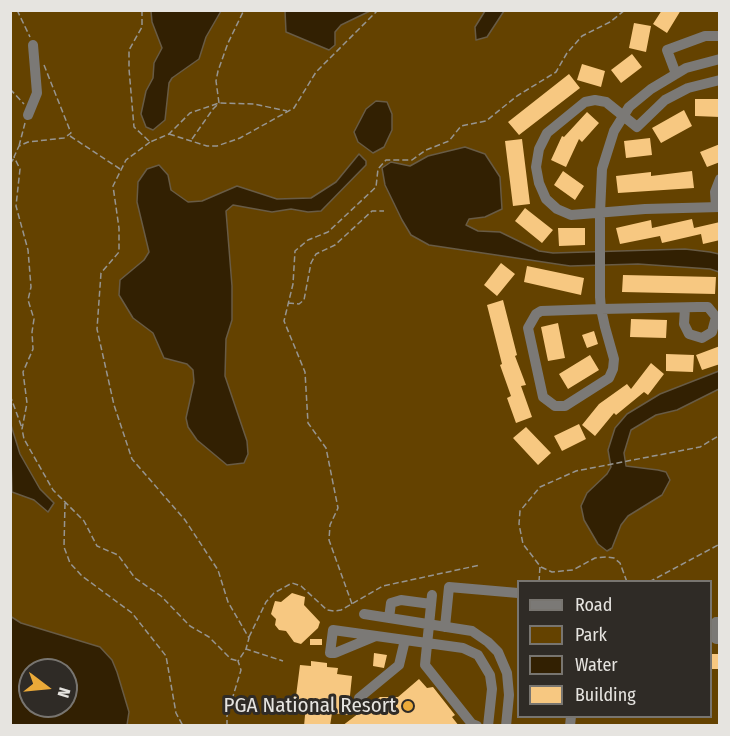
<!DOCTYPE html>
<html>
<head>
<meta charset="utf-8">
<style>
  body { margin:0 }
  #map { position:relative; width:730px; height:736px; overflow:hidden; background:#393630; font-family:"Fira Sans Condensed",sans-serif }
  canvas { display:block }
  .frame { position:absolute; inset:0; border:12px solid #e6e4e0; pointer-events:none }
  .legend { position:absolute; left:517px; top:580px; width:195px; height:138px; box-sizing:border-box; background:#2f2b26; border:2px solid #787570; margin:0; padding:8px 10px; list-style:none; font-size:18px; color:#e6e4e0 }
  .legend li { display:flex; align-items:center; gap:12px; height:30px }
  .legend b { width:30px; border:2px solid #787570 }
  .north { position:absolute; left:18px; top:658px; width:60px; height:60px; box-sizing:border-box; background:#2f2b26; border:2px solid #787570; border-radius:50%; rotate:106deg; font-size:16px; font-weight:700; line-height:24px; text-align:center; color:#e6e4e0 }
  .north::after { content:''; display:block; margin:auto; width:21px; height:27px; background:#ebaa39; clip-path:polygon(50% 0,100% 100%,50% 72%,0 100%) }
</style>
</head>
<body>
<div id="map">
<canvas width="730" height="736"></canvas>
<div class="frame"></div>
<ul class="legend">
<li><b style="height:8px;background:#7b7976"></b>Road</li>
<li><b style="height:16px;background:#644200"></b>Park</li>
<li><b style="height:16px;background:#322002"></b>Water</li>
<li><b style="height:16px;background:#f7c881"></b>Building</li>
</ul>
<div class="north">N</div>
</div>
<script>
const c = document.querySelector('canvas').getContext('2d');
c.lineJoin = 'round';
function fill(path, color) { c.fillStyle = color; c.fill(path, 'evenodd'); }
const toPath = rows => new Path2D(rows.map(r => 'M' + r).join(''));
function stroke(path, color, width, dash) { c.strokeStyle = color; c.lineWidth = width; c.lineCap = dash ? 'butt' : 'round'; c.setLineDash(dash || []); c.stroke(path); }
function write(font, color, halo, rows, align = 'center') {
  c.font = font + ' "Fira Sans Condensed",sans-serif'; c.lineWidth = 6; c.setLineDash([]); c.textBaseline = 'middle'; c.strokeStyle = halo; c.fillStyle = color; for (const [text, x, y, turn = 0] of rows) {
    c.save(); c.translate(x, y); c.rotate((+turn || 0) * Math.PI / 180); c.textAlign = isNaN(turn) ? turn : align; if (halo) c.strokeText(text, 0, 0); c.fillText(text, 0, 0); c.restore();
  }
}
fill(toPath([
  [10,11,719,11,719,725,11,725],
  [518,582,710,582,710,716,518,716],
  [30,670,66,670,66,706,30,706]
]), '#644200');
const water = toPath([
  [151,11,221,11,206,37,199,59,172,78,169,83,165,120,153,130,146,127,141,114,146,91,153,78,154,63,162,48,152,22,151,11],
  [285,11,285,10,370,11,341,25,335,32,335,45,329,50,286,32,285,11],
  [485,11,504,11,487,37,476,40,475,27,485,11],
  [376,101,387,102,392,114,392,130,384,147,373,153,358,142,354,132,366,109,376,101],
  [465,147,485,154,500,177,502,209,485,217,469,219,466,225,478,231,500,232,539,251,553,253,685,249,710,252,719,254,719,272,710,269,638,264,570,266,429,245,411,235,402,220,385,185,382,168,391,162,410,166,428,156,465,147],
  [359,154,366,161,366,165,321,211,308,212,291,209,272,212,233,205,226,211,232,286,232,320,226,339,225,376,247,441,248,454,244,463,227,465,197,440,188,427,186,418,194,382,193,370,187,364,164,358,153,333,133,318,119,295,120,280,144,260,149,252,137,202,138,182,147,169,159,165,168,175,171,190,188,202,202,201,237,186,277,199,311,198,336,182,359,154],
  [719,371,719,389,677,410,656,415,631,430,624,453,626,466,658,470,666,472,670,480,662,495,628,516,621,525,612,548,607,551,598,544,584,520,581,506,587,493,607,474,611,467,608,450,615,428,627,414,660,394,719,371],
  [10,422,20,454,40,489,54,503,48,512,34,500,12,492,10,422],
  [10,616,21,623,100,647,112,660,117,672,129,712,127,725,11,725,10,616],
  [30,670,66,670,66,706,30,706,30,670]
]);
fill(water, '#322002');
stroke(water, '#685b45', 1.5);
fill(toPath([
  [662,10,681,10,667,33,653,24],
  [634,23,651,26,646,52,629,48],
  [632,54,642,67,621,83,611,70],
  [582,64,605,71,601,87,577,80],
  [569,74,580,88,519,135,508,122],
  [695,99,720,99,720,117,695,116],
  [684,110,692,126,661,143,652,128],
  [587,112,599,123,582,142,579,139,566,167,551,160,562,136,564,137],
  [650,138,652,155,626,158,624,141],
  [522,139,530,204,513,206,505,141],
  [720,144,720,162,707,167,700,152],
  [563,171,584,186,575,200,554,185],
  [692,171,694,188,618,193,616,176,651,172,651,176],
  [525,208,553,230,542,243,515,221],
  [692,219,694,228,720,222,720,240,703,244,701,234,662,243,660,236,620,244,616,228,651,220,652,228],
  [558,228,585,228,585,245,559,246],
  [501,263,515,274,497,296,484,285],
  [527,266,584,278,581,295,524,282],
  [623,275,716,277,715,294,622,292],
  [503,300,517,355,515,356,526,385,521,386,532,417,516,423,507,398,511,396,500,365,502,364,487,305],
  [631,319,667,320,666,338,630,337],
  [558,323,565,358,548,361,541,327],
  [594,331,598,344,587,348,582,335],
  [720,346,720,364,702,370,696,355],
  [666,354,694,355,693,372,666,371],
  [590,355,599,370,568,389,559,374],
  [651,363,664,374,648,395,644,392,616,415,614,413,595,436,582,425,599,404,627,384,631,389],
  [579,424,586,439,562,451,554,436],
  [526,427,551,453,538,465,513,438],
  [292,593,305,597,304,605,320,622,318,628,301,644,294,642,286,631,279,630,275,625,276,619,271,614,275,601,281,602],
  [310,639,322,639,322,645,310,645],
  [374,653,387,655,384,668,373,666],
  [711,654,720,654,720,669,711,669],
  [311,661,327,663,327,667,338,668,337,674,352,676,348,715,332,713,330,726,304,726,306,705,295,704,300,665,311,666],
  [419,679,427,688,433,687,455,715,452,717,459,726,342,726,380,697,398,697]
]), '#f7c881');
stroke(toPath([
  [17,10,30,37],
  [142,10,142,27,129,50,129,69,134,127,150,142,169,134,190,113,219,103,254,104,287,111],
  [44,65,71,133,64,138,28,142,19,146,14,157,20,169,16,206,28,250,31,287,28,300,34,319,32,332,33,349,23,372,27,403,22,429,24,439,53,490,84,521,97,546,118,555,135,578,161,596,190,626,209,637,231,659,238,661],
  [10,89,24,104],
  [169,134,207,146,217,146,240,138,294,108,316,72,378,10],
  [70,136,120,169],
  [192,139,213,109,219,103,216,81,218,71,228,43,244,10],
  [150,142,126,160,113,186,119,228,119,252,101,273,97,329,114,405,132,459,185,520,218,570,228,602,249,638,246,649],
  [19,146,25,123],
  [10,164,14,158],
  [288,303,299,304,304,300,311,263,316,254,335,245,372,211,384,211],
  [10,395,22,428],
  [65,503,64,547,70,563,82,576,132,613,166,656,176,713,183,726],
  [541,567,552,572,573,570,595,558,607,557,614,558,620,563,627,582],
  [539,582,540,566,523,544,519,524,520,511,540,487,576,471,700,447,720,435],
  [649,582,720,544],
  [352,604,329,540,330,525,338,508,326,448,308,423,305,372,284,321,293,284,295,251,308,240,328,232,376,187,378,169,386,160,412,160,426,150,449,141,461,126,486,121,517,96,556,72,567,53,582,36,610,22,625,10],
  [249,637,266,602,274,593,292,583,301,586,327,610,334,611,341,610,383,586,480,565],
  [227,726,227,716,241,670,238,661,246,649,283,661]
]), '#979590', 1.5, [6, 3]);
stroke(toPath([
  [676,74,667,50,705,36,720,36],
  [720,80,688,88,665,100,637,127,606,102,595,100,585,102,547,133,539,149,536,167,539,183,546,199,557,209,571,215,645,209,720,207],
  [28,115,37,93,33,45],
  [716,207,715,192,720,179],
  [685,308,684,324,689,334,702,338,712,332,716,317,708,307,698,307,601,309,541,311,536,314,528,328,543,397,555,406,565,406,609,378,613,369,614,359,605,327,601,309,600,297,600,213,602,169,614,131,629,107,651,89,686,68,720,59],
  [432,595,425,665,472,724,477,726],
  [364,614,472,631,488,642,498,652,507,673,509,695,506,726],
  [389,618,391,603,401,600,431,604],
  [720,622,716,622,716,639,720,639],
  [445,627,449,587,518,593],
  [376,636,335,653,330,653,333,630,463,648,478,655,490,675,492,689,488,726],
  [359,698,399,665,405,640],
  [570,726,571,716]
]), '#7b7976', 10);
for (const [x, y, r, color] of [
  [408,706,6,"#ebaa39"]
]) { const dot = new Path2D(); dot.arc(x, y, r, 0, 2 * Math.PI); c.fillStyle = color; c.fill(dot); stroke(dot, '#2f2b26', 2); }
write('21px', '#e6e4e0', '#2f2b26', [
  ["PGA National Resort",396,706]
], 'right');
</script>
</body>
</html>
